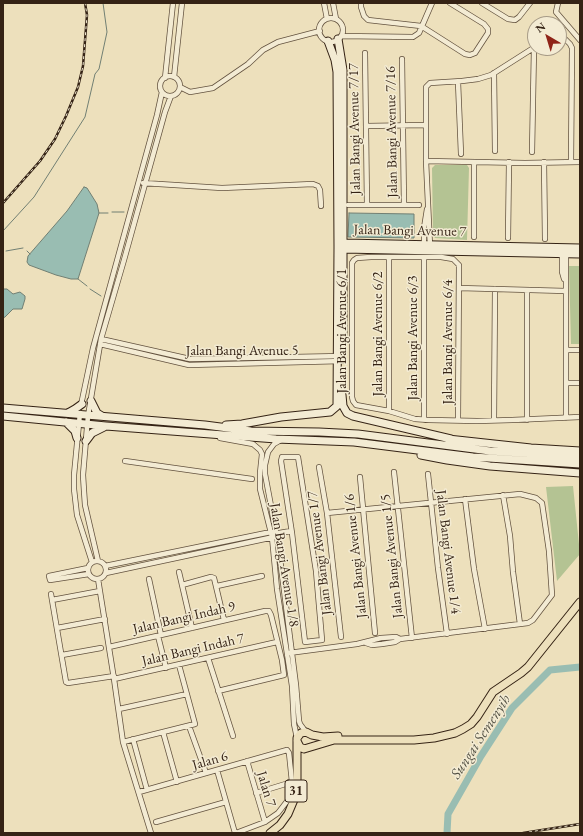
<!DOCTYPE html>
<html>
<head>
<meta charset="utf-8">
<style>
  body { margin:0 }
  #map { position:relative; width:583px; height:836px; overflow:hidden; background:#ede0bc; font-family:"EB Garamond",serif }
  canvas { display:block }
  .frame { position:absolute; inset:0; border:4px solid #352315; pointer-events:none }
  .north { position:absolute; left:527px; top:16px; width:40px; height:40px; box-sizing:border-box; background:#f3ebd3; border:1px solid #a79b87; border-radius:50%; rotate:322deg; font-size:11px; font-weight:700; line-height:16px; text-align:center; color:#352315 }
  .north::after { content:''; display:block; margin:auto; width:14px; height:18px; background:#8f2418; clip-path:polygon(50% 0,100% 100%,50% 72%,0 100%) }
</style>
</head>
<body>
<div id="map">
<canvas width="583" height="836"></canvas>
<div class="frame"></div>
<div class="north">N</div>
</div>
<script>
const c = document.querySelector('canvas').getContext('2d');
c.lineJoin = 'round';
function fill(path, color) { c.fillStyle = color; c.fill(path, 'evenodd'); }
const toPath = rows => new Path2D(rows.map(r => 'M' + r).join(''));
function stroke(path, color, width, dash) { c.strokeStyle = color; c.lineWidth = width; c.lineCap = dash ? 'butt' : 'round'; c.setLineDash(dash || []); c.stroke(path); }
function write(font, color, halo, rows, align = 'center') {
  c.font = font + ' "EB Garamond",serif'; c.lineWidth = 3; c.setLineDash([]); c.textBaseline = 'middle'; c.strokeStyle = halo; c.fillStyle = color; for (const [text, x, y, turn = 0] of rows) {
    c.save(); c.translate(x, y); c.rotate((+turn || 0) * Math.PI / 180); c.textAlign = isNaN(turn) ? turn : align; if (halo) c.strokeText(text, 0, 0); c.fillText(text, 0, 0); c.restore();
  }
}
fill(toPath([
  [435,165,467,165,469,168,467,240,435,238,433,235,432,168],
  [569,266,580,266,580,344,571,344],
  [573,486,580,554,557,581,546,487]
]), '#b4c393');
const water = toPath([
  [84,187,87,188,97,204,99,213,78,279,71,279,56,275,29,265,27,262,28,256,67,211,84,187],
  [349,213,414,214,414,238,348,237,349,213],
  [3,289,7,289,13,294,20,292,25,296,25,299,22,309,13,309,5,317,3,318,3,289]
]);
fill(water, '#99bdb2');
stroke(water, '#717f73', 1);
stroke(toPath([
  [112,212,124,212],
  [99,213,108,213],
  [3,231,34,197,85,117,95,74,99,69,107,32,103,3],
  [6,251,23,248],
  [27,251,30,254],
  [78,279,87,286],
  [90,289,101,296]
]), '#717f73', 1);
stroke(toPath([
  [447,833,448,814,481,756,512,708,550,670,580,667]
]), '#99bdb2', 7);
const street = toPath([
  [324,3,327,19],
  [333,3,336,19],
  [361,3,361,7,364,16,368,20,421,26,465,54,470,55,475,53,488,33,488,29,484,24,450,3],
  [482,3,508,19,515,20,519,17,530,3],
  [558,3,556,12,580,40],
  '319 30a12 12 0 1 1 24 0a12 12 0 1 1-24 0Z',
  [341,36,413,37,419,33,432,3],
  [559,38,565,39,570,44,572,48,571,162],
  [365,53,367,205],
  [402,59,404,205],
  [494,73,495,151],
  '160 86a10 10 0 1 1 20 0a10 10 0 1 1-20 0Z',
  [174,77,182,3],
  [165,78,173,3],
  [458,82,461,154],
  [180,87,190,92,213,88,248,64,263,50,278,42,320,31],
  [366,126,425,125],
  [532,152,534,48],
  [426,161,525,163,580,162],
  [474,162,474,237],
  [544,162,545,239],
  [143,183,222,188,313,184,318,186,320,190,321,206],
  [348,205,419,205],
  [508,238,509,162],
  [430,246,426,161,426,87,430,83,462,81,478,79,491,75,535,47],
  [424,247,424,228,427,209],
  [562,251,562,272,564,279],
  [566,252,566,418],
  [389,257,389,411],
  [424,257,424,420],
  [459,288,566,291],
  [527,290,527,420],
  [101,339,190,359,343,356],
  [100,344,189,365,343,361],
  [566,350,580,350],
  [566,383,580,383],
  [81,405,93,348,157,115,162,92],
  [80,413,74,475,74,489,77,515,92,562],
  [458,420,459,265,453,259,441,257,371,257,357,258,354,260,352,263,352,397,353,401,356,405,389,411,415,419,429,420,477,421,512,420,580,417],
  [494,420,495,289],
  [220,438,253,444,260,450,262,454,260,473,260,489,272,537,277,589,292,686,294,724,297,738],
  [281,440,274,444,268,452,265,465,265,474,278,543,296,685,299,721,300,724,306,732],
  [282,457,298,457,316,571,322,640,305,642,292,533,281,461,282,457],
  [125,461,252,479],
  [319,467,327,513,341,637],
  [394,472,412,638],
  [428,474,438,568,447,634],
  [360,477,375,633],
  [503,495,510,536,513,572,520,624],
  [465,499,474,569,485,629],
  [327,513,520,494,536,498,542,503,549,551,552,595,533,620,528,623,400,639,395,642,382,644,372,645,366,643],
  '88 570a9 9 0 1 1 18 0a9 9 0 1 1-18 0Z',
  [98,561,85,505,84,491,83,475,88,416,101,339,124,260,165,112,171,96],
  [105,566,271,532,279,533,291,531],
  [88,568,49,576,50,580,89,574],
  [179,572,192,628],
  [106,573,274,537],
  [98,579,114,679,123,742,151,833],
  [149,579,161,635],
  [182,585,211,577,214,578,224,620],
  [217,586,262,576],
  [51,594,66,682,68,683,114,676],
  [52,600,100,591],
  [57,628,105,619],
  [158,636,166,668],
  [109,647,265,611,269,611,271,615,282,660,284,675,218,691],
  [289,653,357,644,381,638,396,637,400,639],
  [62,655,101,648],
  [208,658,233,736],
  [114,679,277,642],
  [119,709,187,694],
  [189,726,206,773],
  [163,732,177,782],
  [133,739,147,790],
  [123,742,195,724,179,665],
  [247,761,265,822],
  [217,770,235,833],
  [139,792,287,750,289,753,292,782,288,800,278,813,265,822,236,833],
  [256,793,292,782],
  [156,822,226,802]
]);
const secondary = toPath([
  [338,39,343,70,343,338],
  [341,245,344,243,580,248],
  [341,248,344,249,580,254],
  [342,395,343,406,347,413,353,416,451,439],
  [91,401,97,413,102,416],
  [3,408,205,425,251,431,319,432,358,434,490,451,580,457],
  [68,413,75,409,82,404],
  [3,416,106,426,276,439,354,442,473,457,580,464],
  [66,422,75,431,77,438],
  [226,425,242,424,281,417,330,412,337,406,338,247,337,72,335,60,328,41],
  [448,439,531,448,580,451],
  [86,441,92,433,104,427],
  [421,455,447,460,490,466,580,473]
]);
const primary = toPath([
  [297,741,300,747,304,749,334,740,414,740,434,738,455,733,463,729,471,724,477,717,493,692,521,673,528,667,580,602],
  [270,833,280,825,288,814,296,795,297,785,297,738,301,733,306,732,312,735,323,737,338,736]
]);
stroke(street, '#63523f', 6);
stroke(secondary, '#352315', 9);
stroke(primary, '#352315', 9);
stroke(street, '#f3ebd3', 4.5);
stroke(secondary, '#f3ebd3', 7);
stroke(primary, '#ede0bc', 7);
const rail = toPath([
  [3,203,40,161,55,139,66,116,78,87,83,66,87,15,85,3],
  [523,833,580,824]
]);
stroke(rail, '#352315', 2.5);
stroke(rail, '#f3ebd3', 1, [3]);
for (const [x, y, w] of [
  [296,791,22]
]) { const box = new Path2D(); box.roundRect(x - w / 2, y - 11, w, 22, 3); c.fillStyle = '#f3ebd3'; c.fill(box); stroke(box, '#352315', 1); }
write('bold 13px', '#352315', null, [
  ["31",296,791]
]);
write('14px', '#352315', '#f3ebd3', [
  ["Jalan Bangi Avenue 7/17",355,129,-91],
  ["Jalan Bangi Avenue 7/16",392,132,-91],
  ["Jalan Bangi Avenue 7",410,231,1],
  ["Jalan Bangi Avenue 6/1",342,331,-90],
  ["Jalan Bangi Avenue 6/2",378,334,-90],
  ["Jalan Bangi Avenue 6/3",413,338,-90],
  ["Jalan Bangi Avenue 6/4",448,342,-90],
  ["Jalan Bangi Avenue 5",242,351],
  ["Jalan Bangi Avenue 1/4",448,552,83],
  ["Jalan Bangi Avenue 1/7",320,553,-97],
  ["Jalan Bangi Avenue 1/6",356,556,-96],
  ["Jalan Bangi Avenue 1/5",392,556,-96],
  ["Jalan Bangi Avenue 1/8",284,565,81],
  ["Jalan Bangi Indah 9",184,618,-13],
  ["Jalan Bangi Indah 7",193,650,-13],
  ["Jalan 6",210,761,-16],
  ["Jalan 7",266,789,73]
]);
write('italic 15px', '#535144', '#f3ebd3', [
  ["Sungai Semenyih",481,737,-57]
]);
</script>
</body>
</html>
